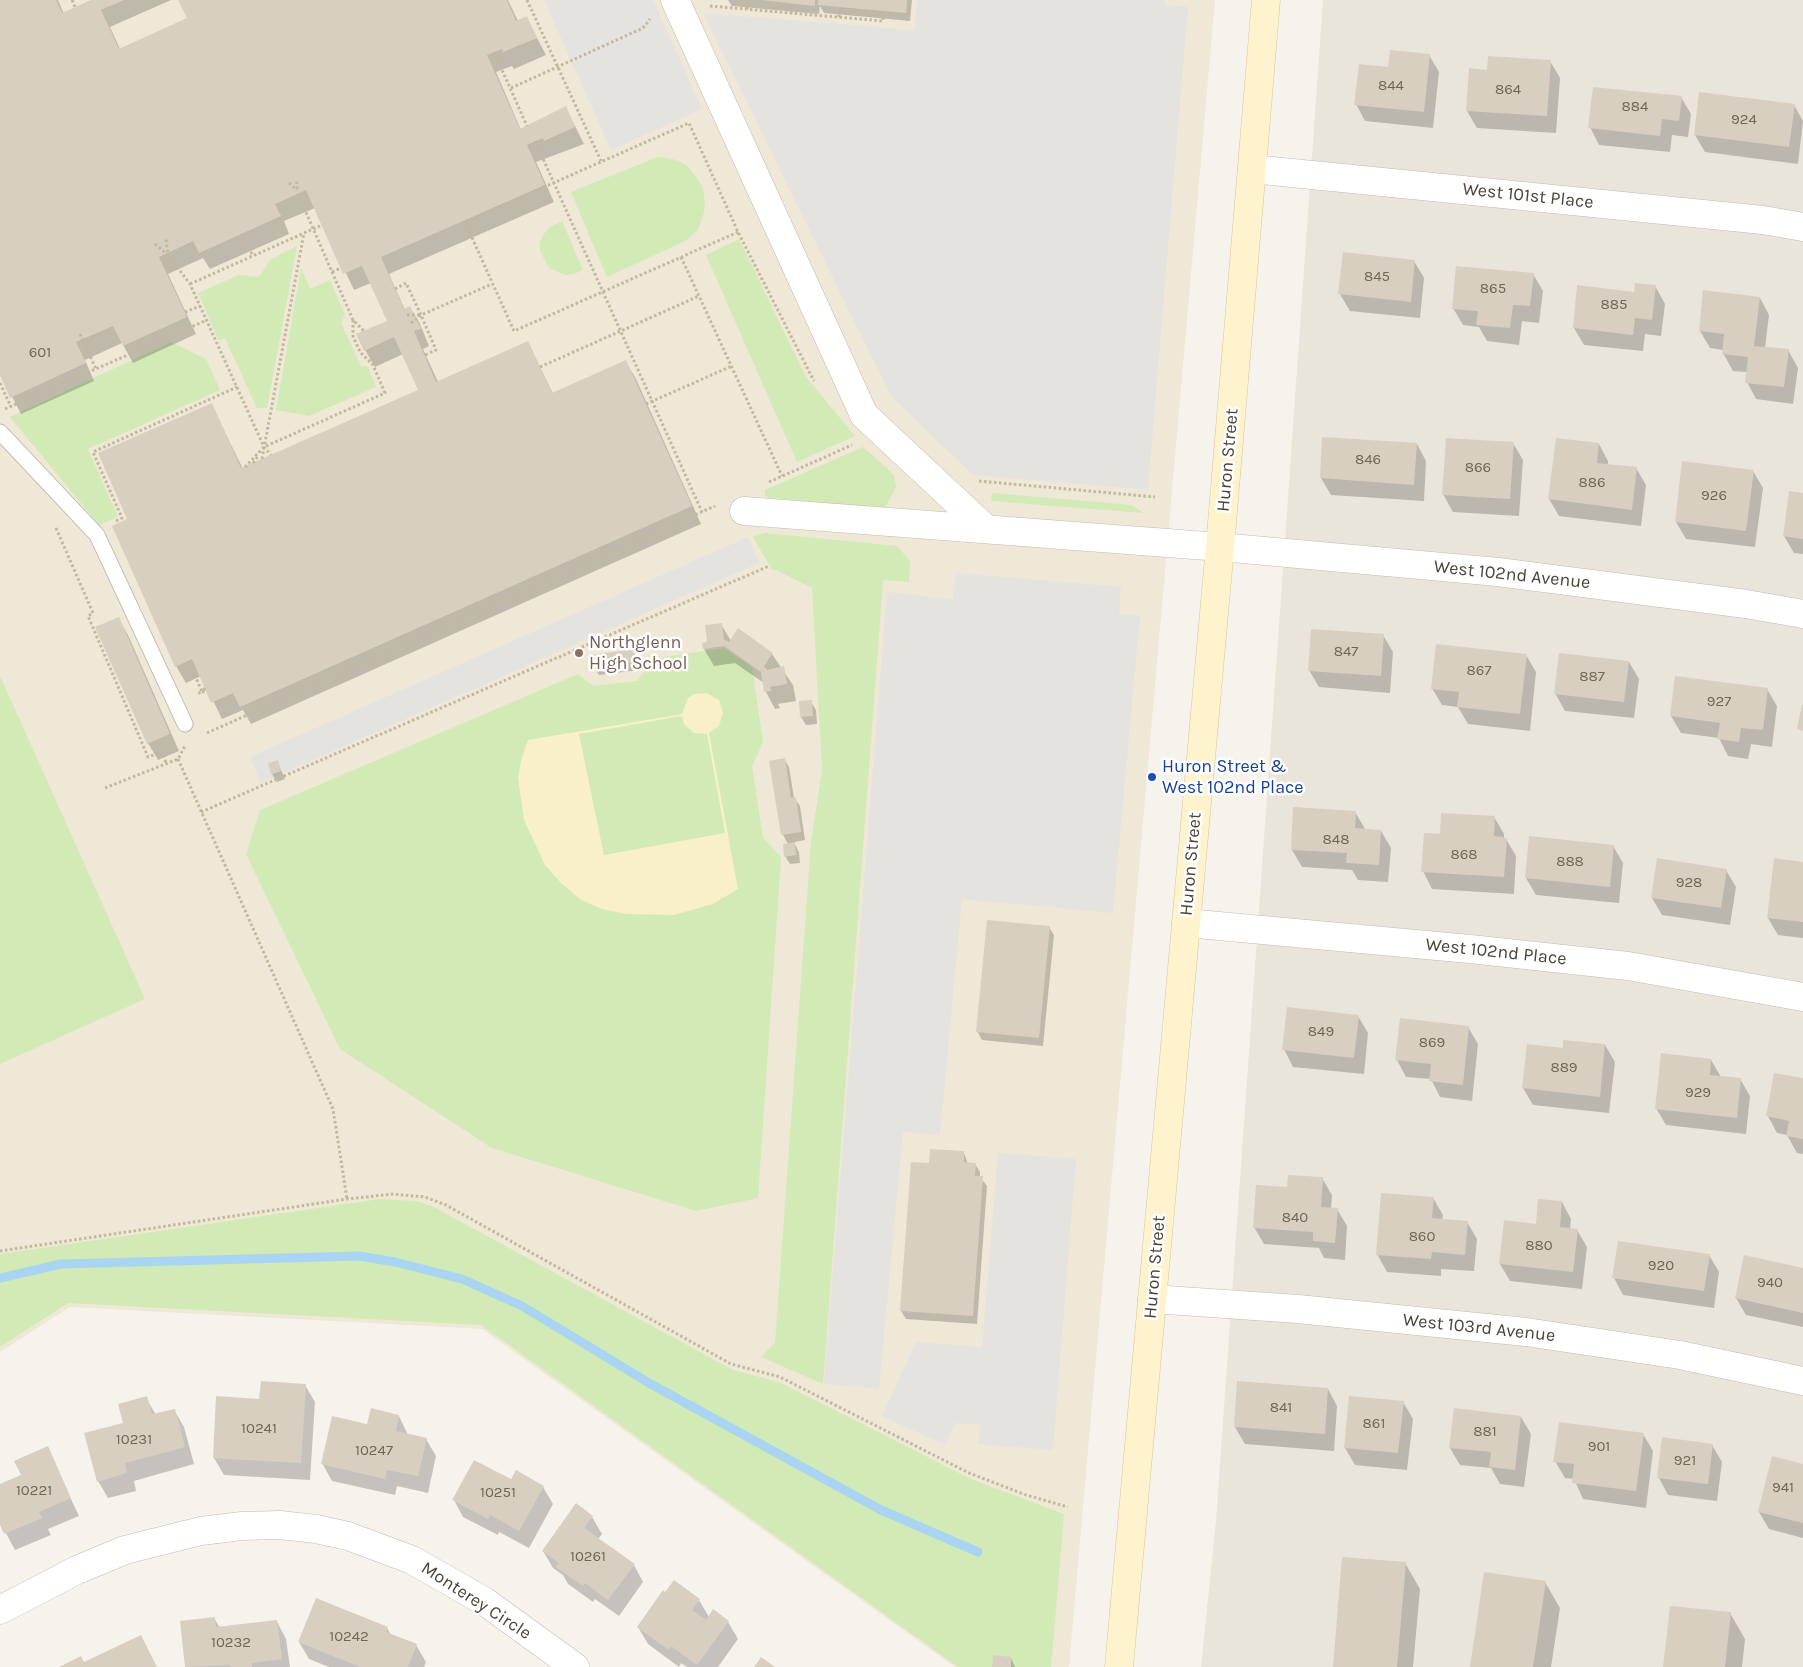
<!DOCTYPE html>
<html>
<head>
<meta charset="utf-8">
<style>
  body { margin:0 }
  canvas { display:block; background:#f6f3ec }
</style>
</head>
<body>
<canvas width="1803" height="1667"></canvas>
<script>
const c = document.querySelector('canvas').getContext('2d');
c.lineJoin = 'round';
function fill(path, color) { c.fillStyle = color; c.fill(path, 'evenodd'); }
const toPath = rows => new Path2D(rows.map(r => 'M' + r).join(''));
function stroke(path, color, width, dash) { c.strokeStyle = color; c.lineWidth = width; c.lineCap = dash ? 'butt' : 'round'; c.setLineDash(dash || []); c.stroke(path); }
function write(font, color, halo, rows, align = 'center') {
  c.font = font + ' Karla,sans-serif'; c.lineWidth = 5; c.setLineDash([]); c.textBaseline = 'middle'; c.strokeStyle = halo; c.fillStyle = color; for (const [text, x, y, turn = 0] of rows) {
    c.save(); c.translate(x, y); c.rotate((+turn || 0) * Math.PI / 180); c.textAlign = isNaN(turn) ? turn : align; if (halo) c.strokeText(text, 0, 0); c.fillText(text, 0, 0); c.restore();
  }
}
fill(toPath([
  [1323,0,1803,0,1803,1667,1201,1667,1216,1521]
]), '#eae5da');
fill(toPath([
  [0,0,1215,0,1069,1667,955,1667,482,1329,70,1307,0,1352]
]), '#efe8d6');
fill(toPath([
  [658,157,673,159,686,165,696,176,703,189,705,203,703,217,697,231,685,241,607,277,571,192],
  [562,221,583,270,574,274,565,275,549,268,540,251,540,242,544,234,550,227],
  [739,239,806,377,855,436,797,462,706,255],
  [297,246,267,408,257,408,225,338,219,341,198,293,239,275,259,277,271,259],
  [301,268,310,289,330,280,345,315,341,323,361,366,368,367,376,387,309,416,276,410],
  [171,342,206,359,220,390,88,449,118,517,99,525,10,417],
  [863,447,894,475,896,487,884,510,765,497,765,490],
  [992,493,1132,505,1143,513,991,501],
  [765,533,897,546,910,561,909,582,883,580,823,1384,761,1357,775,1343,811,842,822,770,812,588,776,570,772,570,753,537],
  [724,648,752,667,763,742,752,766,763,838,781,857,758,1198,696,1211,492,1148,340,1049,246,854,260,810,578,674,593,686,637,681,656,658],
  [0,676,145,999,0,1064],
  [380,1199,416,1201,432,1206,733,1370,779,1382,971,1479,1064,1514,1051,1667,958,1667,481,1325,68,1303,0,1347,0,1254]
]), '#d2eab5');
fill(toPath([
  [707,693,719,700,723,713,719,726,709,733,738,889,713,904,674,915,627,914,602,909,581,900,560,882,545,865,524,820,518,777,522,757,528,740,682,714,688,698,694,694],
  [682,716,684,724,694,733,707,734,725,833,604,855,579,734]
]), '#f9efc9');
fill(toPath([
  [544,0,653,0,702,109,611,150],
  [917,0,1165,0,1165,5,1188,7,1148,490,973,475,891,396,703,13,914,30],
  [748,537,759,563,261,783,250,757],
  [956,573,1121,587,1119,614,1140,616,1113,913,962,899,940,1135,903,1132,879,1389,824,1384,887,592,953,599],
  [998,1153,1076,1159,1053,1450,978,1444,980,1425,955,1423,945,1445,882,1416,916,1342,982,1347]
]), '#e5e3e0');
fill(toPath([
  [0,0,58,0,64,14,94,0,171,0,110,27,120,49,188,19,180,0,508,0,518,21,526,17,546,55,514,69,512,66,496,72,521,130,566,108,584,144,536,162,554,202,389,274,405,310,410,307,420,324,429,346,423,349,438,382,528,342,553,394,626,362,636,379,701,524,251,724,243,710,222,719,201,676,186,683,176,666,129,520,211,404,243,469,419,390,403,354,375,367,365,350,388,321,371,283,354,290,315,208,284,221,289,234,210,269,203,258,168,274,196,334,133,363,122,343,85,360,94,381,21,414,0,373],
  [728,0,912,0,910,21,824,13,820,6,819,14,732,6],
  [1429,55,1439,72,1433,128,1365,121,1356,104,1390,68],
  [1550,61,1560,78,1556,133,1477,128,1467,111,1488,71],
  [1681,97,1691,114,1688,137,1672,135,1670,152,1599,145,1590,127],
  [1794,105,1803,121,1798,164,1705,152,1695,135],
  [1414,261,1424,278,1420,318,1350,311,1340,294],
  [1533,274,1543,291,1539,323,1522,321,1519,345,1487,341,1479,327,1463,325,1453,308],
  [1655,286,1665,304,1661,336,1645,334,1643,351,1584,345,1574,328],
  [1760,298,1769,315,1765,348,1788,350,1798,368,1793,404,1756,399,1747,382,1748,372,1733,371,1723,353,1723,350,1710,348,1700,331],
  [1513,443,1523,460,1519,516,1453,512,1443,494],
  [1417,444,1426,461,1424,501,1331,495,1321,478],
  [1599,444,1608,461,1608,465,1636,468,1646,485,1641,526,1559,516,1549,499],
  [1753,471,1763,488,1755,547,1686,539,1676,522],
  [1803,494,1803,554,1794,553,1784,536],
  [118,619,128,635,179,751,158,760,148,743],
  [721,624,731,641,772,654,793,685,796,701,778,704,780,708,775,709,766,692,764,683,735,663,714,666,704,649],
  [1383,635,1393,652,1390,693,1319,687,1309,670],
  [632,650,637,658,639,670,599,675,594,667],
  [1526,655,1536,672,1530,731,1468,724,1458,707,1442,705,1432,688],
  [1629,662,1639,679,1634,718,1565,711,1555,693],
  [1767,689,1777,706,1772,747,1751,744,1748,759,1728,756,1719,738,1681,733,1671,716],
  [811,702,816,710,817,724,806,725,801,717],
  [784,759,789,767,794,798,800,806,805,840,794,842,799,852,800,863,790,864,785,856,788,844,783,835,771,762],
  [277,761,285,779,277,782,272,774],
  [1355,812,1365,829,1381,831,1391,848,1388,882,1358,880,1352,870,1302,867,1292,850],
  [1494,817,1504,834,1504,839,1506,839,1516,856,1514,894,1432,889,1423,871,1441,836],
  [1613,846,1623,863,1619,903,1536,895,1526,878],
  [1803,863,1803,938,1778,935,1768,918],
  [1726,870,1736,887,1730,925,1662,915,1652,898],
  [1049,927,1054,935,1043,1046,982,1040,977,1031],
  [1358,1016,1368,1033,1364,1074,1293,1067,1284,1049],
  [1468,1027,1478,1044,1472,1101,1440,1097,1431,1079,1406,1077,1397,1060],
  [1605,1045,1615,1062,1609,1113,1533,1105,1523,1088,1564,1049],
  [1711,1060,1721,1077,1740,1079,1750,1096,1746,1134,1666,1125,1656,1108],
  [1803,1080,1803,1154,1797,1153,1787,1135,1777,1133,1768,1116],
  [964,1153,968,1164,975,1164,980,1172,980,1177,987,1186,977,1324,906,1319,901,1311,930,1164],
  [1322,1178,1332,1195,1331,1209,1337,1209,1347,1226,1345,1260,1324,1258,1319,1248,1264,1244,1254,1227,1288,1189],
  [1433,1198,1443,1215,1442,1220,1467,1222,1477,1239,1474,1271,1441,1269,1441,1276,1387,1272,1377,1254],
  [1562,1202,1571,1219,1570,1229,1577,1230,1587,1247,1582,1289,1510,1281,1500,1264,1537,1225],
  [1709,1255,1719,1272,1714,1308,1623,1295,1614,1278],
  [1803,1269,1803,1327,1746,1315,1736,1298],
  [1239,1382,1328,1389,1337,1406,1334,1451,1245,1444,1235,1427],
  [305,1385,315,1402,310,1480,224,1475,214,1458,261,1401],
  [146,1398,156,1415,174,1410,184,1427,194,1464,134,1481,136,1491,108,1498,98,1481,125,1424],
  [1403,1402,1413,1419,1407,1470,1355,1465,1345,1448],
  [399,1416,408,1435,426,1439,436,1456,428,1493,397,1486,395,1495,332,1481,322,1463,368,1426],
  [1521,1417,1531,1434,1524,1487,1500,1484,1491,1468,1460,1465,1450,1448],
  [1643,1434,1653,1451,1646,1508,1583,1499,1574,1479,1565,1478,1555,1461],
  [1712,1445,1722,1462,1717,1501,1668,1495,1659,1478],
  [47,1448,79,1516,48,1529,51,1535,15,1550,0,1522,0,1486,22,1476],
  [1803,1465,1803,1538,1769,1529,1759,1512],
  [511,1481,543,1487,553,1504,529,1548,499,1532,498,1535,463,1517,454,1500],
  [592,1517,602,1534,598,1539,634,1565,643,1582,619,1616,595,1599,593,1602,568,1584,563,1575,553,1568,543,1551],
  [1405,1563,1420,1589,1413,1667,1335,1667],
  [1545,1582,1560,1608,1551,1667,1471,1667],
  [699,1600,709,1617,713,1611,728,1622,738,1639,718,1667,687,1667,681,1663,679,1667,648,1644,638,1627],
  [1730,1613,1745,1639,1742,1667,1664,1667],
  [214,1618,220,1628,277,1622,286,1639,290,1667,186,1667,181,1622],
  [387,1628,391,1635,416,1645,426,1662,424,1667,329,1667,309,1659,299,1642],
  [1011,1658,1015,1667,993,1667]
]), '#0003');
stroke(toPath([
  [0,1278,61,1264,359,1256,395,1262,462,1279,522,1306,649,1383,881,1510,978,1552]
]), '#a9d4f2', 9);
fill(toPath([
  [0,0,56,0,62,13,91,0,124,0,101,10,119,49,187,18,178,0,507,0,516,21,527,16,537,38,503,52,502,49,487,55,520,129,566,106,575,127,544,141,543,138,527,145,545,185,381,257,404,309,410,306,421,329,414,331,436,382,528,341,552,393,626,360,692,506,240,707,233,693,211,703,192,659,175,667,112,526,127,519,98,453,212,403,241,468,418,390,394,337,364,351,356,334,387,321,362,266,343,274,306,190,275,204,281,216,199,253,193,241,159,257,187,317,123,346,113,326,76,342,86,363,10,398,0,375],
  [761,0,815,0,815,6],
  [818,0,907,0,906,13,818,5],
  [1390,50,1430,54,1424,112,1354,105,1359,64,1388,67],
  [1488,56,1551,60,1547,116,1466,111,1469,68,1487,70],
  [1593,87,1682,96,1679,121,1662,119,1660,136,1588,128],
  [1699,92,1795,104,1789,147,1694,135],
  [1343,252,1415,260,1411,302,1338,294],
  [1456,266,1534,273,1530,306,1513,305,1510,328,1476,325,1478,311,1452,309],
  [1635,283,1656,285,1652,320,1635,318,1633,335,1573,328,1577,285,1634,292],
  [1703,290,1760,297,1754,346,1789,349,1784,387,1745,383,1748,357,1722,354,1724,334,1699,331],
  [1322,437,1417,443,1414,485,1320,478],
  [1446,438,1514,442,1510,499,1442,495],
  [1556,438,1599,443,1597,463,1637,467,1632,510,1548,499],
  [1682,461,1754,470,1746,531,1675,522],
  [1789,491,1803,493,1803,539,1783,536],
  [119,617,170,734,147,744,95,627],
  [722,623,724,640,729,642,738,628,773,653,764,666,767,670,784,666,787,684,770,687,771,691,764,692,761,672,724,646,703,649,702,643,707,642,705,625],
  [1311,629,1384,634,1381,676,1308,671],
  [1436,644,1527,654,1520,714,1457,707,1459,692,1431,689],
  [633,649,635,662,593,667,591,655],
  [1559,653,1629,661,1624,702,1554,694],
  [1675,676,1768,688,1763,730,1741,728,1739,742,1717,739,1720,723,1670,716],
  [812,700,813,716,800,717,799,701],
  [1802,705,1803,705,1803,731,1797,729],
  [785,758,791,798,796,797,801,832,781,835,769,761],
  [278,760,281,771,271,775,268,763],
  [1293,807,1356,811,1355,828,1381,830,1379,865,1346,863,1347,853,1291,850],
  [1441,813,1495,816,1494,836,1507,838,1504,877,1421,872,1424,833,1440,834],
  [1529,836,1614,845,1610,887,1525,878],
  [795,842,796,855,784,857,783,844],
  [1657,858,1727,869,1721,908,1651,898],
  [1774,858,1803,862,1803,922,1767,918],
  [987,920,1050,926,1039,1038,976,1032],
  [1287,1007,1359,1015,1354,1058,1282,1050],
  [1400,1018,1469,1026,1463,1085,1429,1081,1431,1064,1395,1060],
  [1563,1040,1605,1044,1600,1097,1522,1088,1527,1044,1563,1048],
  [1661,1053,1711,1059,1710,1075,1741,1078,1737,1118,1655,1109],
  [1774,1073,1803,1078,1803,1139,1786,1136,1789,1121,1766,1116],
  [930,1149,964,1151,964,1162,976,1163,975,1176,983,1176,973,1316,900,1311,911,1162,929,1163],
  [1288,1175,1323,1177,1321,1207,1338,1208,1335,1243,1313,1241,1313,1232,1253,1228,1256,1185,1287,1187],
  [1381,1193,1434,1197,1432,1218,1468,1221,1465,1255,1432,1252,1431,1259,1376,1255],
  [1538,1199,1562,1201,1560,1227,1578,1229,1573,1272,1499,1264,1504,1220,1536,1224],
  [1618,1241,1710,1254,1704,1291,1612,1278],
  [1744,1255,1803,1268,1803,1313,1735,1298],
  [261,1381,306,1384,301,1463,213,1458,216,1396,259,1399],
  [1237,1381,1328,1388,1325,1434,1234,1427],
  [147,1396,152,1414,175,1409,185,1447,125,1463,127,1473,97,1482,84,1433,123,1423,118,1404],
  [1349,1396,1404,1401,1398,1453,1344,1448],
  [371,1408,399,1415,396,1431,427,1438,418,1476,387,1470,385,1479,321,1464,332,1416,367,1424],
  [1454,1408,1521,1416,1515,1470,1489,1467,1491,1452,1449,1448],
  [1559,1422,1644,1433,1636,1491,1572,1483,1574,1464,1553,1462],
  [1662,1437,1713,1444,1708,1484,1657,1478],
  [48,1446,71,1498,39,1512,42,1518,4,1534,0,1525,0,1484,21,1475,14,1461],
  [1772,1456,1803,1464,1803,1523,1758,1512],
  [474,1460,511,1479,516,1470,544,1486,519,1531,490,1515,488,1519,452,1500],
  [576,1503,593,1516,584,1528,635,1564,608,1600,585,1583,583,1586,556,1567,559,1563,542,1551],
  [1342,1557,1406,1562,1397,1667,1333,1667],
  [1484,1572,1546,1581,1533,1667,1470,1667],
  [674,1580,700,1599,692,1610,706,1620,713,1609,729,1621,697,1665,671,1646,669,1650,637,1627,663,1590,665,1592],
  [316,1598,388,1627,386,1632,417,1644,408,1667,360,1667,298,1642],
  [1670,1606,1731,1612,1725,1667,1663,1667],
  [215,1617,216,1627,277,1620,282,1659,252,1663,252,1667,230,1667,230,1665,185,1667,180,1621],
  [141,1635,157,1667,59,1667,81,1656,84,1662],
  [993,1655,1011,1657,1011,1667,992,1667],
  [761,1657,775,1667,754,1667]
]), '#d8cfc1');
const service = toPath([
  [0,432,97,535,185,724]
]);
const minor = toPath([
  [675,0,864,415,986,529],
  [1252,169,1763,220,1803,227],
  [744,511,1220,547,1498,572,1746,604,1803,614],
  [1186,923,1470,949,1628,966,1803,997],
  [1152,1299,1298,1309,1526,1332,1680,1355,1803,1381],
  [0,1610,77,1570,125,1550,201,1531,242,1526,280,1525,316,1529,348,1536,412,1560,484,1601,575,1667]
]);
const secondary = toPath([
  [1119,1667,1220,547,1266,0]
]);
stroke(service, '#c2bbae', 17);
stroke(minor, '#c2bbae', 29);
stroke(secondary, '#d6c79b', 29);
stroke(toPath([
  [72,0,75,7],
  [527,0,601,161],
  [710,6,883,21,884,11],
  [747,9,748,0],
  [791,13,792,4],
  [839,17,840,7],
  [494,52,527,126],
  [511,88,643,28,650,19],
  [535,141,702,512],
  [289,183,297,190],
  [297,189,297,180],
  [298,194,353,320,364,331],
  [738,232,514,331,465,222,689,123,738,232,814,381],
  [242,234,253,256],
  [155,244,168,255,166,239],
  [168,255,190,284,264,447,271,455],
  [681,257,782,476],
  [332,272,341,268],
  [190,284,322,225],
  [395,289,406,283,421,315,436,350,425,355],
  [185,312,200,306],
  [407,315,420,315],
  [353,320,353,336,360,352,372,364],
  [411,323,421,315,492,284],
  [80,334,96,369],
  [83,342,114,328],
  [540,367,699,296],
  [0,383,11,407],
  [646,404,732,366],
  [5,409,207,320],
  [262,459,304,233],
  [253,463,258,456],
  [245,467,264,447,385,393,373,365,370,347],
  [979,481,1155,497],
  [769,482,852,445],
  [116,521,122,518,93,452,237,387],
  [56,528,93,613,88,616,148,757,162,752,166,763],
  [605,545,609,553],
  [534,576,538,585],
  [476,602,480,611],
  [467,606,471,615],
  [189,661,202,692,196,694],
  [205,688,202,692,206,691],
  [207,733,715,506],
  [178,759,333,1109,347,1199],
  [105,788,178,759,185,746],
  [201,812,769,566],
  [0,1251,347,1199,393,1194,425,1197,446,1205,731,1364,780,1377,969,1473,1026,1495,1068,1507]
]), '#c4b79f', 3, [2.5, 2.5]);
stroke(service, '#fff', 15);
stroke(minor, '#fff', 28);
stroke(secondary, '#fff3cd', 28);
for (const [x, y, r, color] of [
  [579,653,5,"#8d6e63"],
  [1152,777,5,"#1a4fb4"]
]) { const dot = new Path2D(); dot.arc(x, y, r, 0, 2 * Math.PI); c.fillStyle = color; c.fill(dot); stroke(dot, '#fff', 2); }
write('15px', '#6e675b', null, [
  ["844",1391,86],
  ["864",1508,90],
  ["884",1635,107],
  ["924",1744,120],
  ["845",1377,277],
  ["865",1493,289],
  ["885",1614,305],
  ["601",40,353],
  ["846",1368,460],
  ["866",1478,468],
  ["886",1592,483],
  ["926",1714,496],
  ["847",1346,652],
  ["867",1479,671],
  ["887",1592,677],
  ["927",1719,702],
  ["848",1336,840],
  ["868",1464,855],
  ["888",1570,862],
  ["928",1689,883],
  ["849",1321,1032],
  ["869",1432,1043],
  ["889",1564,1068],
  ["929",1698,1093],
  ["840",1295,1218],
  ["860",1422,1237],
  ["880",1539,1246],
  ["920",1661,1266],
  ["940",1770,1283],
  ["841",1281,1408],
  ["861",1374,1424],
  ["10241",259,1429],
  ["881",1485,1432],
  ["10231",134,1440],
  ["901",1599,1447],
  ["10247",374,1451],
  ["921",1685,1461],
  ["941",1783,1488],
  ["10221",34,1491],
  ["10251",498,1493],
  ["10261",588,1557],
  ["10242",349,1637],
  ["10232",231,1643]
]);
write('18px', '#4b4439', '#fff', [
  ["West 101st Place",1528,196,6],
  ["Huron Street",1228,460,-85],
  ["West 102nd Avenue",1512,575,6],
  ["Huron Street",1191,864,-85],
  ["West 102nd Place",1496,952,6],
  ["Huron Street",1155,1267,-85],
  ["West 103rd Avenue",1479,1328,6],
  ["Monterey Circle",476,1601,33]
]);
write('18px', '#785e54', '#fff', [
  ["Northglenn",589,643],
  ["High School",589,664]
], 'left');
write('18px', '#164399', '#fff', [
  ["Huron Street &",1162,767],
  ["West 102nd Place",1162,788]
], 'left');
</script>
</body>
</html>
